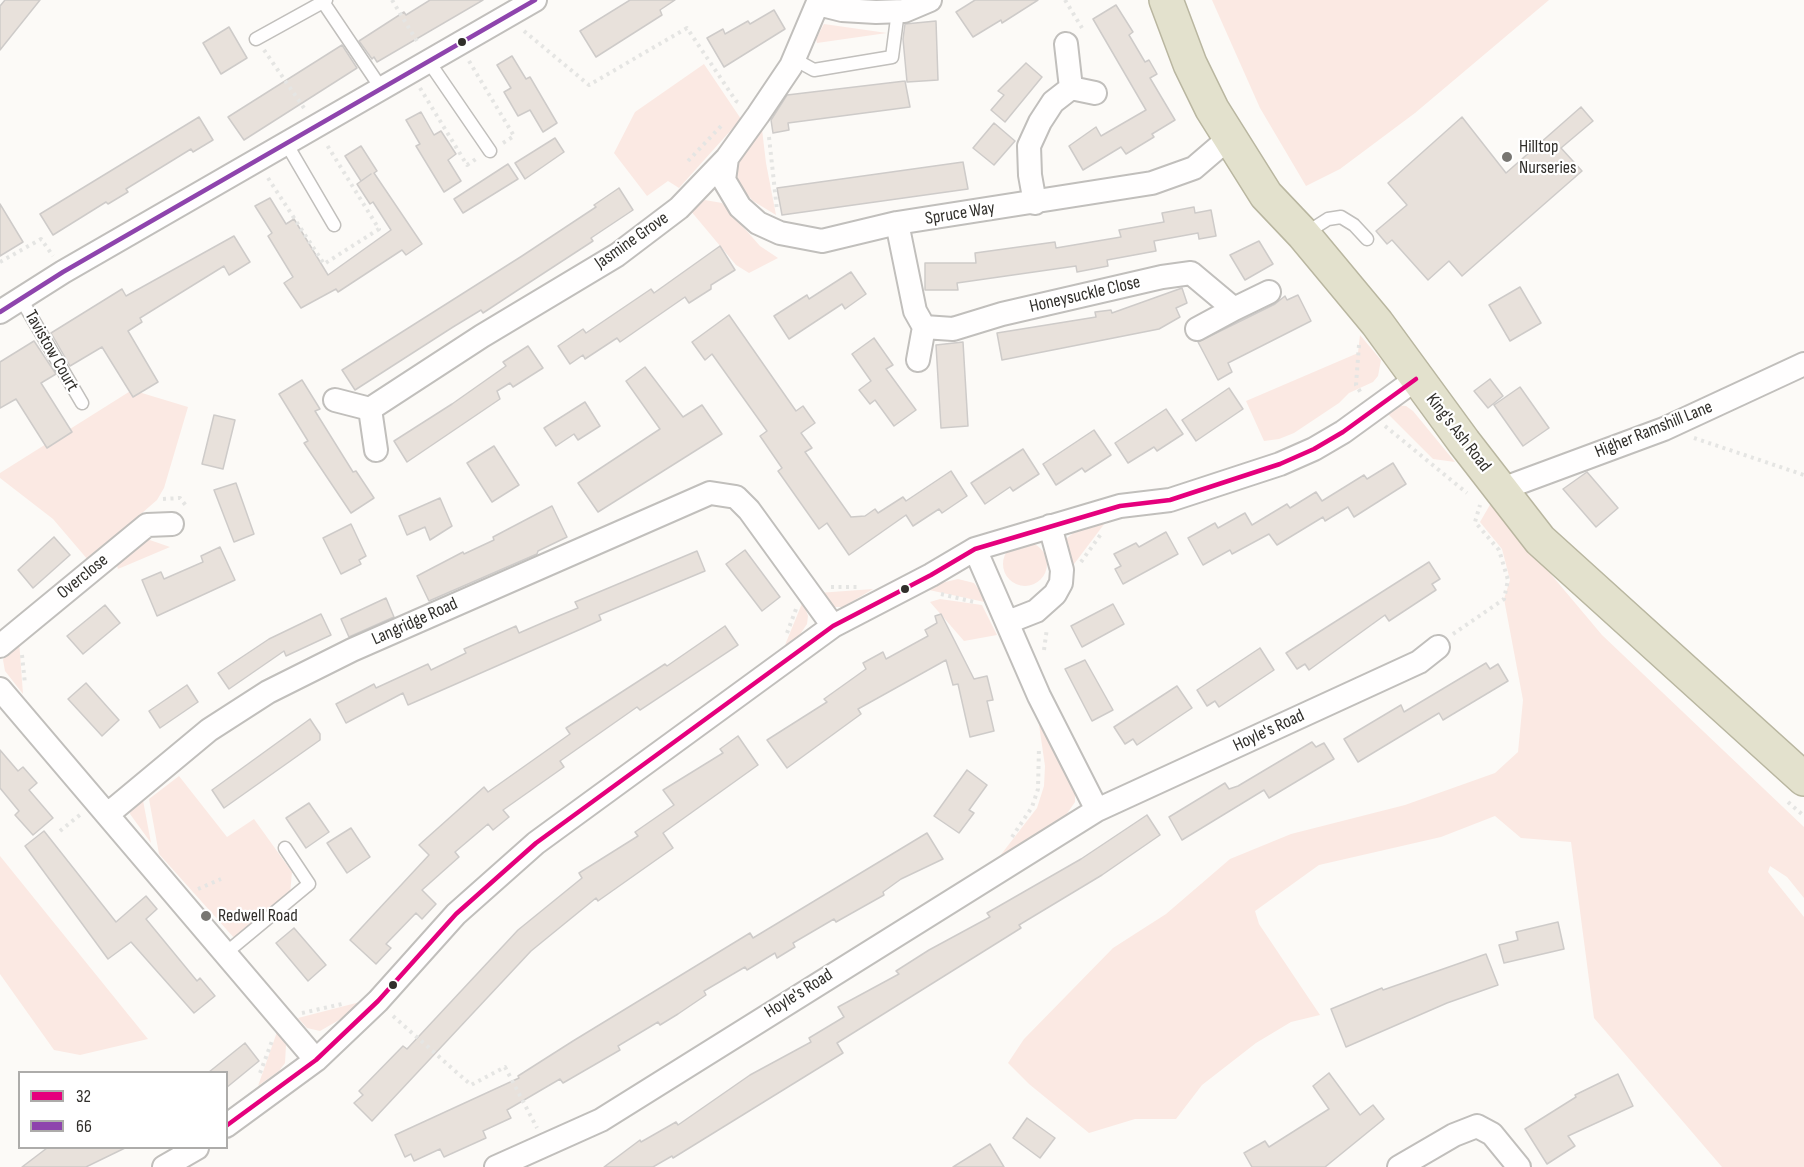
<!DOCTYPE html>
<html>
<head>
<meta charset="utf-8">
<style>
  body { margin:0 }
  #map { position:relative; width:1804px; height:1167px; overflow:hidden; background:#fcfaf7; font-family:"Sofia Sans Condensed",sans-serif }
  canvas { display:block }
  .legend { position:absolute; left:18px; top:1071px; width:210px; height:78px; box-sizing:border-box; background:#fff; border:2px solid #adacaa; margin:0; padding:8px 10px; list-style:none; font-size:18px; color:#312f2b }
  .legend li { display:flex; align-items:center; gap:12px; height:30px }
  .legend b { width:30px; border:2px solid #adacaa }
</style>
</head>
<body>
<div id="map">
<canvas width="1804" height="1167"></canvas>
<ul class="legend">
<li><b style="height:8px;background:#e5007d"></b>32</li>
<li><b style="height:8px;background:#8e44ad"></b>66</li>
</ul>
</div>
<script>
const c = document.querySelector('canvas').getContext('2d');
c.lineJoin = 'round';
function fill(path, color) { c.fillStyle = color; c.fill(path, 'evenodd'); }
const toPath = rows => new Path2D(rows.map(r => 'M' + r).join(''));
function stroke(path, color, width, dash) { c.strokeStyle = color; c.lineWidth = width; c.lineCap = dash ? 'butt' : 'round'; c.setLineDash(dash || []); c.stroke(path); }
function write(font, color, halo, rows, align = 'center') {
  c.font = font + ' "Sofia Sans Condensed",sans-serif'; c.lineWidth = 4.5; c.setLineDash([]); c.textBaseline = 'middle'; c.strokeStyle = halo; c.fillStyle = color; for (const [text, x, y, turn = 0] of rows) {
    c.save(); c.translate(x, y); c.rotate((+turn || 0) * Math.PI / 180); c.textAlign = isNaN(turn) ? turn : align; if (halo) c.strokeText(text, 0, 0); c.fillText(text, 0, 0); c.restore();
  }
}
fill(toPath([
  [1212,0,1549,0,1415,113,1340,169,1306,186,1260,108],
  [824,24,887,33,817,43,816,39],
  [704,64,741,119,679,188,668,181,647,196,614,153,635,112],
  [761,121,766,163,776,215,753,201,733,178,732,167],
  [705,200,722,203,760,246,778,258,749,273,736,265,690,210],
  [1360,335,1381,360,1378,376,1373,382,1349,393,1339,403,1294,433,1279,439,1264,441,1246,401,1358,353],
  [132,390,188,407,164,488,157,500,88,560,53,519,0,478,0,473],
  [1394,405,1406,406,1413,411,1455,462,1433,459,1382,408],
  [1491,503,1602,635,1804,827,1804,898,1787,877,1770,866,1768,872,1804,917,1804,1167,1722,1167,1594,1018,1571,842,1521,838,1495,816,1441,837,1319,865,1255,911,1259,924,1320,1015,1291,1022,1256,1043,1202,1085,1176,1119,1135,1119,1089,1133,1029,1084,1008,1063,1024,1039,1113,948,1166,914,1230,859,1291,834,1405,805,1495,773,1518,752,1523,700,1504,599,1510,580,1502,549,1480,522],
  [1108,519,1068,572,1063,549,1066,539,1073,533],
  [144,538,170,547,118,569,116,563],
  '1003 564a22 22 0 1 1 44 0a22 22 0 1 1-44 0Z',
  [958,579,974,583,989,603,929,590,941,583],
  [873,589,843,607,834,607,818,593],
  [940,599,982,605,997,635,964,641,930,602],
  [803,601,808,616,807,624,799,636,785,645],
  [19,640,23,694,5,671,3,660,6,650],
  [1037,711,1075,791,1075,802,1062,821,996,861,1037,808,1044,786,1045,766],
  [179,776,227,837,254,819,292,872,290,894,235,939,159,854,149,799],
  [142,795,151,843,130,814,131,808],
  [0,856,148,1039,80,1055,54,1050,0,974],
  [360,1002,346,1016,320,1031,307,1028,298,1018],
  [277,1032,286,1045,285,1063,279,1071,258,1086]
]), '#fbe9e3');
const building = toPath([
  [5,0,40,0,0,50,0,6,5,0],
  [430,0,483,0,377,62,374,57,372,59,359,41,404,12,406,15,430,0],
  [630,0,675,0,660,10,662,15,596,57,580,31,630,0],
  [975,0,1038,0,1002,23,1001,20,973,37,956,12,975,0],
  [1116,5,1133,32,1129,35,1145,62,1149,60,1157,74,1150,78,1175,120,1152,134,1154,137,1126,154,1121,147,1083,170,1069,146,1096,127,1101,136,1146,110,1093,19,1116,5],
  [774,10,785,29,724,67,707,38,723,29,725,34,748,21,750,24,774,10],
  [936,21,938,80,907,82,903,39,905,24,936,21],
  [229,27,247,58,221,74,203,43,229,27],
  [342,45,357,68,244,140,228,117,342,45],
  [512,56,526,79,530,77,557,123,543,132,530,110,518,116,504,92,511,88,497,65,512,56],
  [1026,63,1042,77,1005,122,991,110,1004,95,998,91,1026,63],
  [905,81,910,107,788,123,789,130,773,133,771,120,787,95,905,81],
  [1581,107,1593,121,1561,148,1582,171,1462,276,1449,261,1428,280,1392,240,1387,244,1376,231,1407,205,1388,183,1462,117,1506,173,1581,107],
  [421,112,434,135,441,131,456,154,448,160,461,181,444,192,416,146,420,144,406,120,421,112],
  [199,117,213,140,193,152,191,149,126,189,128,192,108,204,106,202,53,235,40,214,199,117],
  [994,123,1015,141,994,165,973,148,994,123],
  [555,138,564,152,525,179,515,163,555,138],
  [361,146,377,171,374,173,422,244,406,255,402,250,338,292,336,289,301,308,284,283,293,277,268,236,272,233,255,206,270,198,286,224,294,219,328,275,391,230,373,202,370,204,357,184,371,174,361,181,345,156,361,146],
  [963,162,968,189,782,215,777,188,963,162],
  [508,164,518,179,463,213,454,199,508,164],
  [619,188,633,210,591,238,593,241,524,286,483,313,481,310,453,327,355,390,342,370,522,256,596,207,594,205,619,188],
  [0,204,23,242,0,256,0,204],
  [1194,207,1195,213,1211,210,1216,236,1199,239,1198,233,1154,241,1156,251,1107,260,1108,266,1077,272,1076,266,957,283,958,290,925,290,925,263,976,263,975,253,1055,242,1056,248,1121,237,1119,230,1164,222,1162,213,1194,207],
  [234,236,250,262,229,275,224,266,140,318,142,322,128,331,158,382,133,397,102,347,70,366,51,333,122,289,126,296,234,236],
  [1259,241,1273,264,1245,280,1230,255,1259,241],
  [720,246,735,270,711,285,711,289,689,303,685,297,620,342,617,338,585,359,583,355,570,364,558,346,583,329,586,333,651,289,654,293,720,246],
  [851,272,866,294,845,309,842,304,789,339,774,316,807,295,809,299,851,272],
  [1520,287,1541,323,1510,341,1489,305,1520,287],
  [1182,288,1187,303,1176,308,1180,317,1159,329,1002,360,997,333,1096,317,1095,312,1111,310,1112,313,1182,288],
  [1298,295,1311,321,1228,363,1232,372,1218,380,1198,342,1275,304,1285,296,1287,300,1298,295],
  [729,315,796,411,803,406,815,423,801,433,812,448,805,452,851,517,865,516,875,509,878,513,903,497,906,501,951,471,967,496,942,513,939,509,913,526,906,515,849,555,827,523,819,529,778,471,782,468,760,436,767,431,712,354,705,360,692,342,729,315],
  [874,338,893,365,886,369,916,410,894,426,875,400,870,404,859,390,871,381,852,354,874,338],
  [34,341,56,374,41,383,72,432,47,448,16,399,0,408,0,362,34,341],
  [963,342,968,426,941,428,936,345,963,342],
  [528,346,543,368,513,387,510,383,497,391,500,399,407,462,394,441,452,404,506,366,503,362,528,346],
  [645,367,683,417,702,405,722,434,598,512,578,483,660,429,626,381,645,367],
  [1490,379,1503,396,1488,408,1474,391,1490,379],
  [302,380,320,409,315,411,353,472,356,471,374,498,351,513,304,443,308,441,279,394,302,380],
  [1520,387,1549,428,1523,446,1494,405,1520,387],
  [1229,388,1243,409,1196,441,1182,420,1229,388],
  [585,402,600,426,578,440,574,434,556,446,544,428,585,402],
  [1166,409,1183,434,1157,451,1154,447,1128,463,1115,443,1166,409],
  [214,415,235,420,223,469,202,464,214,415],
  [1094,430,1111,455,1085,472,1082,468,1056,485,1043,464,1094,430],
  [494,446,519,485,492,502,467,463,494,446],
  [1023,449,1039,474,1013,491,1010,487,985,504,971,483,1023,449],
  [1393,463,1406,484,1354,517,1348,507,1325,521,1323,517,1277,545,1269,534,1232,554,1230,550,1203,565,1188,538,1215,523,1218,528,1245,513,1252,525,1287,504,1290,508,1316,492,1322,501,1364,475,1367,479,1393,463],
  [1587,472,1618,508,1596,527,1563,489,1587,472],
  [236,483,254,534,234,542,214,490,236,483],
  [440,498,452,526,430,540,425,527,407,535,399,516,440,498],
  [552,506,567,537,538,551,537,554,429,601,417,576,463,552,464,554,494,540,493,537,552,506],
  [351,524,366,556,359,560,361,564,341,574,323,538,351,524],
  [1166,532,1178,554,1123,584,1115,569,1121,566,1114,554,1136,543,1139,547,1166,532],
  [54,537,70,555,33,588,18,570,54,537],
  [220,547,235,580,157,616,142,580,161,572,164,579,203,562,201,556,220,547],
  [745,550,780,597,762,611,726,564,745,550],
  [697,551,705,571,599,615,601,620,581,629,408,705,403,693,346,723,336,704,374,684,376,688,428,664,431,670,466,653,464,649,516,626,519,633,549,620,578,608,575,602,697,551],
  [1429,562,1440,579,1432,584,1436,590,1389,621,1385,615,1309,670,1305,664,1297,669,1286,653,1429,562],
  [386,598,394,617,349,637,341,619,386,598],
  [1113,604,1124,624,1082,647,1071,626,1113,604],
  [105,605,120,623,83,654,67,636,105,605],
  [321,614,331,635,286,656,284,651,229,689,218,673,269,639,321,614],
  [941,614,974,679,987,676,993,700,987,701,994,731,970,737,958,684,953,685,946,660,858,709,861,714,787,768,767,740,827,702,824,699,866,669,863,663,883,652,886,659,928,636,925,630,937,623,935,616,941,614],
  [725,626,738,645,640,710,637,707,560,761,564,767,503,810,509,817,493,830,488,824,455,852,459,857,422,890,436,904,422,919,416,913,386,944,391,948,376,964,350,940,429,855,419,845,484,787,488,792,570,734,566,728,665,664,667,666,725,626],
  [1260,648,1274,670,1219,707,1215,701,1207,706,1197,690,1260,648],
  [1085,660,1113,710,1092,721,1065,669,1085,660],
  [1486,663,1490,669,1498,664,1508,681,1443,720,1439,713,1358,762,1344,739,1401,705,1404,712,1486,663],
  [86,683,119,720,102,736,68,699,86,683],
  [187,685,198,702,160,728,149,711,187,685],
  [1177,686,1192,708,1137,745,1133,739,1125,744,1114,727,1177,686],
  [310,719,320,734,320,740,224,808,212,790,310,719],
  [738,736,758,765,663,833,673,848,598,901,596,898,531,951,372,1121,354,1103,363,1095,359,1091,403,1046,407,1049,518,930,582,878,579,873,638,836,635,832,674,805,663,790,723,753,720,749,738,736],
  [1312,742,1316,747,1324,743,1334,759,1269,798,1264,790,1182,840,1169,817,1225,783,1229,789,1238,786,1312,742],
  [0,750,18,771,23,767,37,783,29,790,53,818,33,835,15,815,19,811,0,788,0,750],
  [967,770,987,785,969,810,974,813,959,833,934,816,967,770],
  [309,803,329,832,306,848,286,818,309,803],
  [1147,815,1160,835,1102,875,1019,925,1021,928,837,1043,843,1053,673,1158,672,1156,653,1167,604,1167,640,1140,641,1142,676,1122,678,1125,750,1075,811,1042,809,1038,844,1017,838,1007,899,974,896,971,929,950,990,917,987,913,1081,859,1147,815],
  [351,828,370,857,347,873,327,843,351,828],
  [44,831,116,922,146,896,157,909,146,919,197,981,200,978,215,996,194,1013,131,942,108,959,25,846,44,831],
  [927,833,943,859,901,879,883,892,884,895,836,922,834,919,793,943,795,947,777,958,775,953,747,970,745,967,704,991,706,995,678,1014,660,1025,658,1022,618,1046,620,1050,563,1083,560,1079,507,1110,511,1118,483,1131,486,1138,444,1157,440,1149,414,1161,411,1154,405,1157,395,1135,519,1078,518,1076,573,1041,750,933,753,938,927,833],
  [1558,922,1564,949,1504,963,1499,945,1518,940,1516,932,1558,922],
  [294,928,326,965,308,981,276,943,294,928],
  [1486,954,1498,985,1447,1003,1346,1047,1331,1009,1382,988,1383,990,1486,954],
  [245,1043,259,1061,226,1088,226,1072,209,1072,245,1043],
  [1329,1073,1360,1115,1373,1105,1384,1119,1325,1167,1252,1167,1244,1153,1265,1141,1269,1147,1329,1109,1313,1086,1329,1073],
  [1618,1074,1633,1106,1568,1136,1575,1146,1547,1164,1525,1129,1576,1097,1575,1095,1618,1074],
  [1027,1118,1055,1138,1040,1158,1013,1138,1027,1118],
  [990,1144,1004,1167,953,1167,990,1144],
  [47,1148,125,1148,86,1167,22,1167,47,1148]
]);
fill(building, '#e8e1db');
stroke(building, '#cecbc9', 1.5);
const lane = toPath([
  [326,0,323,2,381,88],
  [256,39,323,2],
  [794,59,814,70,892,57,898,11],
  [429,62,490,151],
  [286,143,334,225],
  [1306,233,1328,219,1341,217,1354,225,1367,239],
  [21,299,82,403],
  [227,952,309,884,285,848]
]);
const street = toPath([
  [818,4,842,10,876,12,904,11,930,0],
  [1066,44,1071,88],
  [727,158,724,180,740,207,758,223,780,233,822,241,897,223,1152,183,1194,168,1229,138],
  [1035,203,1030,175,1029,146,1040,122,1053,102,1071,88,1095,93],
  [897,223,915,311,924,327,953,329,1002,314,1162,277,1191,273,1234,309,1269,292],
  [0,312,63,272,535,0],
  [1197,329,1234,309],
  [918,360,924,327],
  [335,400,370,409],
  [376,450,370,409,482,336,617,255,679,208,727,158,758,115,791,66,819,0],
  [1502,489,1664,429,1804,364],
  [975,549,1039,696,1097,810],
  [1008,622,1036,611,1055,594,1061,583,1062,570,1050,526],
  [0,646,147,525,172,524],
  [0,689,316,1060],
  [108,814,209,730,268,692,352,650,710,493,736,497,749,510,833,626],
  [226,1126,316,1060,378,1001,456,914,536,843,833,626,931,575,975,549,1120,506,1170,500,1280,464,1314,449,1343,432,1416,379],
  [164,1167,197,1148],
  [496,1167,601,1120,1097,810,1419,662,1438,647],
  [1399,1167,1454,1135,1477,1126,1492,1134,1519,1167]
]);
const highway = toPath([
  [1166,0,1190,64,1212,109,1266,195,1303,234,1377,323,1464,442,1540,540,1804,779]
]);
stroke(lane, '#c1bfbc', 15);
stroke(street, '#c1bfbc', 26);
stroke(highway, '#b9b6a0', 36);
stroke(toPath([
  [392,0,418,43],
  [1065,0,1082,28],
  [524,31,589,85,687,28,736,101,741,104],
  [264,50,304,108],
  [469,61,514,136,503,143],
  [420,88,467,165,476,159],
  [769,137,777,210],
  [688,161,722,125],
  [268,178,324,264,379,229,327,145],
  [0,262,41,239,53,256],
  [1359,345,1356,385,1361,393],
  [1385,426,1467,493],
  [1694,438,1804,475],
  [163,499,180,498,187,507],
  [1081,562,1101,534],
  [831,587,859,587],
  [941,594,974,602],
  [787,633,796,609],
  [1453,634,1504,599,1508,580,1499,550,1475,522,1480,505],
  [1044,650,1047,628],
  [22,655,25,684],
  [1788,802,1804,816],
  [60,831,81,814],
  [1012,837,1032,807,1038,789,1039,747],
  [198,889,221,879],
  [302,1013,342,1004],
  [393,1016,471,1085,505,1067,537,1128],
  [260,1073,272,1041]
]), '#e5e5e3', 4, [3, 4.5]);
stroke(lane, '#fffefe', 12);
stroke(street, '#fffefe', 22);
stroke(highway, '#e3e1cd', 33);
stroke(toPath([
  [226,1126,316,1060,378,1001,456,914,536,843,833,626,931,575,975,549,1120,506,1170,500,1280,464,1314,449,1343,432,1416,379]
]), '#e5007d', 4.5);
stroke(toPath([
  [0,312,63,272,535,0]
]), '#8e44ad', 4.5);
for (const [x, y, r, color] of [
  [462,42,5,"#312f2b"],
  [1507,157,6,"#787672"],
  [905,589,5,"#312f2b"],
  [206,916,6,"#787672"],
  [393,985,5,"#312f2b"]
]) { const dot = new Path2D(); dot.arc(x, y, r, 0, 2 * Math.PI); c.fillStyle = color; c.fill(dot); stroke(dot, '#fff', 2); }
write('18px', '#312f2b', '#fff', [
  ["Hilltop",1519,147],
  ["Nurseries",1519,168],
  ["Redwell Road",218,916]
], 'left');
write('18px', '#312f2b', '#fff', [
  ["Spruce Way",960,214,-9],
  ["Jasmine Grove",632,241,-35],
  ["Honeysuckle Close",1085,295,-13],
  ["Tavistow Court",51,351,60],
  ["Higher Ramshill Lane",1654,430,-22],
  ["King's Ash Road",1458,433,52],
  ["Overclose",83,577,-39],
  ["Langridge Road",415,622,-24],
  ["Hoyle's Road",1269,731,-25],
  ["Hoyle's Road",799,994,-32]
]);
</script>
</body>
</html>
